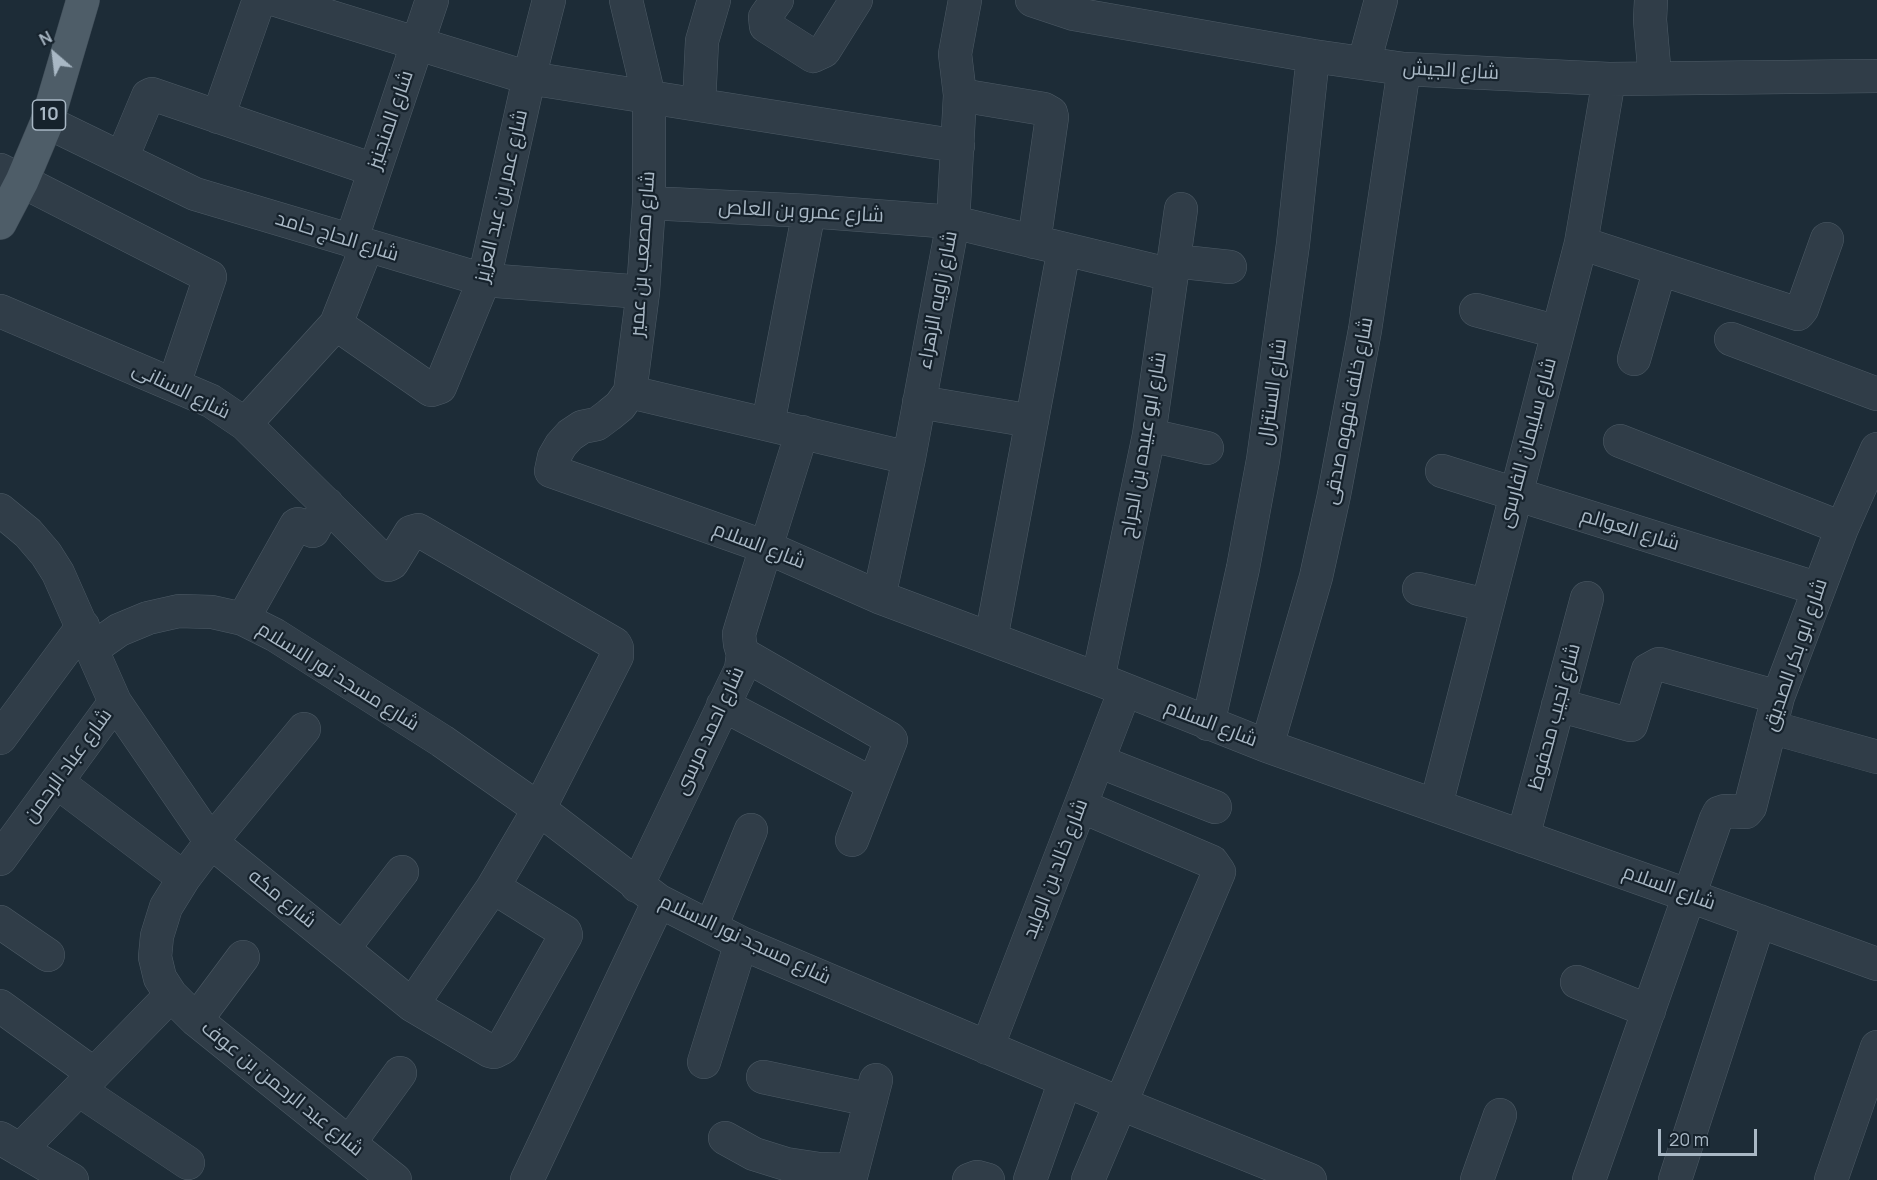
<!DOCTYPE html>
<html>
<head>
<meta charset="utf-8">
<style>
  body { margin:0 }
  #map { position:relative; width:1877px; height:1180px; overflow:hidden; background:#1d2c37; font-family:Manrope,sans-serif }
  canvas { display:block }
  .north { position:absolute; left:24px; top:24px; width:60px; height:60px; -webkit-text-stroke:4px #16222c; paint-order:stroke; rotate:332deg; font-size:16px; font-weight:700; line-height:24px; text-align:center; color:#a9b8c5 }
  .north::after { content:''; display:block; margin:auto; width:21px; height:27px; background:#a9b8c5; clip-path:polygon(50% 0,100% 100%,50% 72%,0 100%) }
  .scale { position:absolute; left:1658px; top:1129px; width:99px; height:27px; box-sizing:border-box; border:3px solid #a9b8c5; border-top:0; padding-left:8px; font-size:18px; line-height:21px; white-space:nowrap; color:#a9b8c5; -webkit-text-stroke:4px #16222c; paint-order:stroke }
</style>
</head>
<body>
<div id="map">
<canvas width="1877" height="1180"></canvas>
<div class="north">N</div>
<div class="scale">20 m</div>
</div>
<script>
const c = document.querySelector('canvas').getContext('2d');
c.lineJoin = 'round';
const toPath = rows => new Path2D(rows.map(r => 'M' + r).join(''));
function stroke(path, color, width, dash) { c.strokeStyle = color; c.lineWidth = width; c.lineCap = dash ? 'butt' : 'round'; c.setLineDash(dash || []); c.stroke(path); }
function write(font, color, halo, rows, align = 'center') {
  c.font = font + ' Manrope,Cairo,sans-serif'; c.lineWidth = 4.5; c.setLineDash([]); c.textBaseline = 'middle'; c.strokeStyle = halo; c.fillStyle = color; for (const [text, x, y, turn = 0] of rows) {
    c.save(); c.translate(x, y); c.rotate((+turn || 0) * Math.PI / 180); c.textAlign = isNaN(turn) ? turn : align; if (halo) c.strokeText(text, 0, 0); c.fillText(text, 0, 0); c.restore();
  }
}
const street = toPath([
  [276,0,529,78,958,146],
  [626,0,649,97,649,203,643,292,630,392,620,406,609,415,597,424,582,427,570,435,561,445,554,457,551,471,766,547,879,597,1098,679,1267,746,1690,896,1877,964],
  [777,0,765,17,766,26,813,56,824,51,856,0],
  [1032,0,1074,14,1313,56,1404,69,1609,79,1877,76],
  [1651,0,1650,20,1655,78],
  [1364,63,1381,0],
  [960,95,1044,109,1051,113,1052,117,1034,242],
  [699,104,702,41,714,0],
  [218,117,259,0],
  [47,122,195,194,484,280,643,292],
  [122,158,148,96,152,94,374,170],
  [0,170,210,277,174,384],
  [649,203,809,211,953,222,1172,275],
  [351,241,432,0],
  [1581,243,1798,314,1802,309,1827,239],
  [1174,261,1230,267],
  [1476,310,1558,332],
  [0,311,211,401,245,424,388,565,392,563,411,532,418,530,615,644,617,648,617,656,539,809,493,887,412,1005],
  [336,324,431,390,440,387,484,280,529,78,549,0],
  [1731,339,1877,394],
  [1634,359,1660,269],
  [630,392,909,458],
  [919,402,1032,421],
  [245,424,336,324,367,246],
  [768,424,809,211],
  [1149,435,1207,448],
  [1620,441,1842,528],
  [1442,471,1819,589],
  [0,510,28,533,46,554,58,573,115,702,211,842,412,1005,490,1051,494,1052,502,1048,566,935,565,932,493,887],
  [1419,589,1486,605],
  [879,597,909,458,953,222,960,95,955,54,965,0],
  [243,619,296,525,298,524,313,531,327,504],
  [991,639,1064,249],
  [92,649,119,630,148,618,179,611,212,612,243,619,275,635,442,741,539,809,659,901,741,943,1119,1103,1310,1180],
  [743,654,889,738,891,740,852,840],
  [1098,679,1149,435,1181,209],
  [723,705,873,784],
  [1558,705,1631,725,1648,670,1659,664,1778,697],
  [1208,724,1243,568,1263,460,1293,244,1313,56],
  [1770,727,1877,757],
  [304,729,211,842,184,878,166,907,157,936,155,957,160,978,171,995,196,1020,395,1180],
  [0,738,83,626],
  [1267,746,1316,577,1334,495,1365,330,1404,69],
  [1098,761,1215,807],
  [57,782,184,878],
  [1436,805,1581,243,1609,79],
  [1081,806,1212,862,1219,872,1088,1180],
  [1523,837,1587,598],
  [0,859,115,702],
  [637,886,741,669,743,654,740,644,739,634,742,624,802,432],
  [0,922,48,955],
  [711,927,751,830],
  [343,949,402,872],
  [1577,982,1649,1011],
  [0,1006,94,1074],
  [196,1020,243,957],
  [987,1048,1125,690],
  [704,1062,741,943],
  [763,1077,871,1100],
  [79,1090,188,1163],
  [0,1138,72,1180],
  [725,1138,754,1154,786,1164,819,1169,852,1170],
  [350,1142,400,1073],
  [20,1150,171,995],
  [527,1180,659,901],
  [850,1180,876,1080],
  [969,1180,977,1177,988,1180],
  [1030,1180,1065,1081],
  [1477,1180,1500,1115],
  [1589,1180,1716,819,1719,813,1725,811,1746,812,1750,807,1778,697,1842,528,1877,449],
  [1675,1180,1759,921],
  [1831,1180,1877,1047]
]);
const primary = toPath([
  [0,223,22,181,47,122,83,0]
]);
stroke(street, '#4d5b66', 34);
stroke(primary, '#3c4954', 34);
stroke(street, '#303d48', 33);
stroke(primary, '#4e5d68', 33);
for (const [x, y, w] of [
  [49,115,33]
]) { const box = new Path2D(); box.roundRect(x - w / 2, y - 15, w, 30, 4.5); c.fillStyle = '#16222c'; c.fill(box); stroke(box, '#a9b8c5', 1.5); }
write('bold 18px', '#a9b8c5', null, [
  ["10",49,115]
]);
write('20px', '#a9b8c5', '#16222c', [
  ["شارع الجيش",1451,71,3],
  ["شارع المنجنيز",391,120,-71],
  ["شارع عمر بن عبد العزيز",502,196,-77],
  ["شارع عمرو بن العاص",801,212,3],
  ["شارع الحاج حامد",337,237,17],
  ["شارع مصعب بن عمير",643,254,-86],
  ["شارع زاويه الزهراء",938,300,-79],
  ["شارع السنانى",181,391,26],
  ["شارع السنترال",1273,392,-82],
  ["شارع خلف قهوه صدقى",1349,411,-79],
  ["شارع سليمان الفارسى",1528,443,-75],
  ["شارع ابو عبيده بن الجراح",1144,445,-80],
  ["شارع العوالم",1630,530,17],
  ["شارع السلام",759,546,21],
  ["شارع ابو بكر الصديق",1796,655,-71],
  ["شارع مسجد نور الاسلام",338,677,32],
  ["شارع نجيب محفوظ",1555,717,-75],
  ["شارع السلام",1211,724,21],
  ["شارع احمد مرسى",710,731,-65],
  ["شارع عباد الرحمن",68,766,-54],
  ["شارع خالد بن الوليد",1056,869,-69],
  ["شارع السلام",1669,888,20],
  ["شارع مكه",282,899,39],
  ["شارع مسجد نور الاسلام",745,940,25],
  ["شارع عبد الرحمن بن عوف",282,1089,39]
]);
</script>
</body>
</html>
